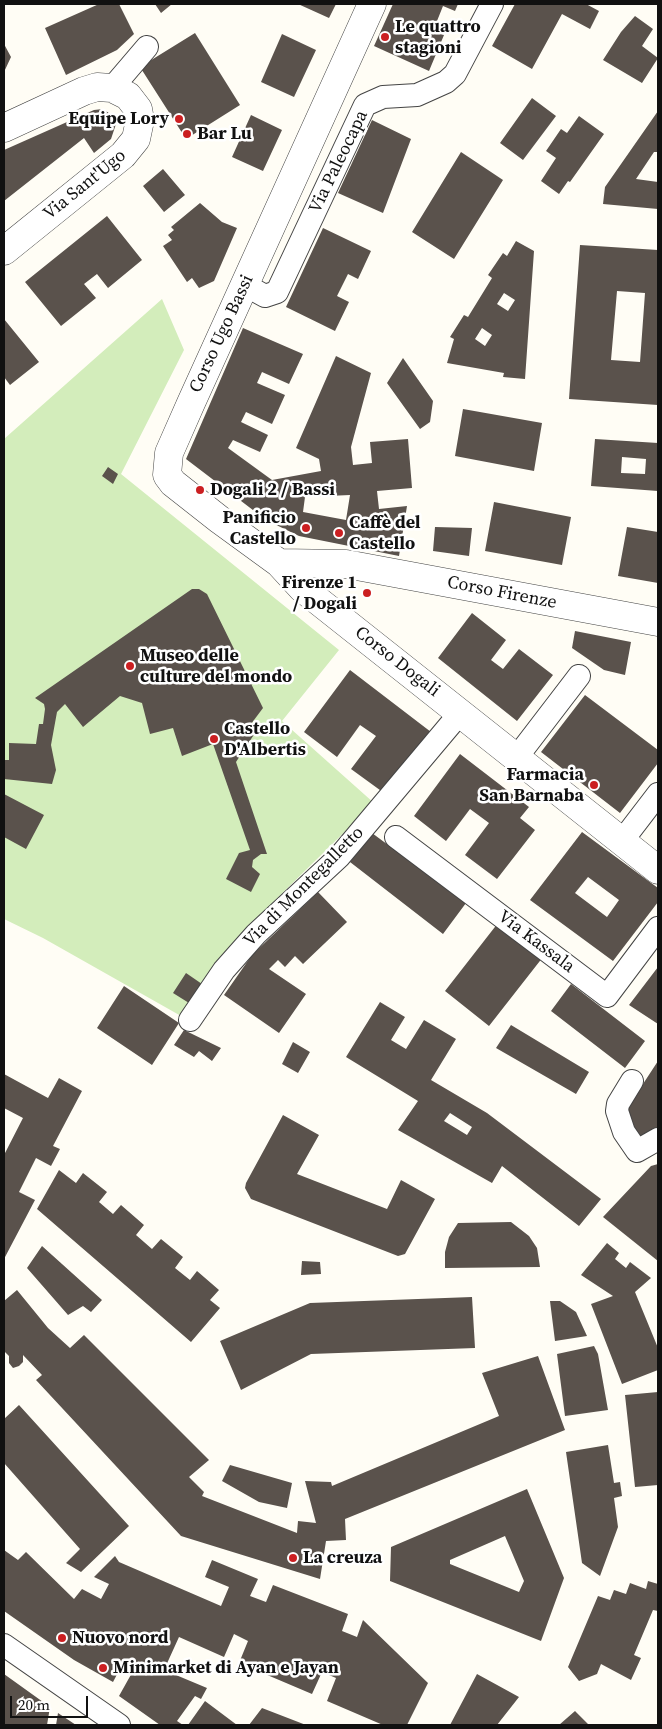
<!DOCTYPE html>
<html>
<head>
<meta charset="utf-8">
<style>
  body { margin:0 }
  #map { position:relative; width:662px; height:1729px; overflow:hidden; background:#fffdf5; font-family:"Source Serif 4",serif }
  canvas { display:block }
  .frame { position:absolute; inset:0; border:5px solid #111; pointer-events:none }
  .scale { position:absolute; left:10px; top:1696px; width:78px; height:22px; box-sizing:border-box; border:2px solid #111; border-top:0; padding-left:6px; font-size:15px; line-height:18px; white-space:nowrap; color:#111; -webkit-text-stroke:4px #fff; paint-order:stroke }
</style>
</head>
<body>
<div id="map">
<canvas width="662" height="1729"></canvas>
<div class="frame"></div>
<div class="scale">20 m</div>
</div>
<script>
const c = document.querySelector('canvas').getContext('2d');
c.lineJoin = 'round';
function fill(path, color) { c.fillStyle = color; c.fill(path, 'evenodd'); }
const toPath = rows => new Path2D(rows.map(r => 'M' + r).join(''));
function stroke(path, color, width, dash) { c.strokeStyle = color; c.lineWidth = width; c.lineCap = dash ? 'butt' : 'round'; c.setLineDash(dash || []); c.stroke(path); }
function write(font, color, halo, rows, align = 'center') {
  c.font = font + ' "Source Serif 4",serif'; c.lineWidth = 5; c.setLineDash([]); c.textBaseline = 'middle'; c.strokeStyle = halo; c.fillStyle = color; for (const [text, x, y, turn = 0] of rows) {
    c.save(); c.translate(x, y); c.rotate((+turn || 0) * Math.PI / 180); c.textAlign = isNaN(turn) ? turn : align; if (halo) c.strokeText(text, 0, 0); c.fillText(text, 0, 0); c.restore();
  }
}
fill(toPath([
  [162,299,184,350,121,474,339,650,282,721,374,803,255,920,181,1016,43,938,4,919,4,439]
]), '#d3edbb');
fill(toPath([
  [99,4,119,4,134,34,117,50,66,75,45,28],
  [155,4,172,4,161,13],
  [298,4,336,4,329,18],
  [393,4,458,4,455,11,443,6,433,31,444,35,429,71,374,46],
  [515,4,586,4,599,11,590,29,562,14,532,69,492,46],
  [635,16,653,29,642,46,658,58,642,83,603,60,621,32],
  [195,33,240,105,186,139,140,67],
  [282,34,316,50,294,97,261,82],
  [4,44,11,57,4,72],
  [532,98,556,116,523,160,500,143],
  [103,109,113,116,116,124,111,139,94,153,84,138,4,201,4,150,94,110],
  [658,111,658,152,654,152,636,179,658,182,658,209,603,204,605,187],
  [251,115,282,130,263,171,232,157],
  [579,116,604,134,570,182,568,181,559,194,541,181,556,158,546,151,561,129,567,133],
  [372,120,411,139,383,213,338,193],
  [461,152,503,180,454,259,412,232],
  [163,169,185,195,164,212,143,186],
  [200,203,222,222,237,228,214,281,199,288,192,278,187,282,163,246,172,240,168,235,174,230,171,227],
  [107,216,142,260,108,288,97,274,84,284,96,298,61,326,25,282],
  [323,228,371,251,358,279,348,274,337,296,349,302,335,331,286,307],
  [516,241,534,251,525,379,503,377,504,373,447,363,454,339,450,337,464,315,468,317,492,278,488,275,503,253,507,256],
  [504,293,515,300,508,311,497,304],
  [482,328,492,335,485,346,475,339],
  [580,245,658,250,658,405,569,399],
  [617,291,645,293,640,362,611,360],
  [4,319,39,362,10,385,4,377],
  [243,328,303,354,289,384,262,372,257,383,285,395,272,424,246,412,241,422,268,435,260,452,233,440,228,448,272,480,321,471,319,459,296,448,336,356,371,373,351,447,353,465,372,463,370,442,408,439,412,488,377,491,379,509,407,506,399,556,299,536,266,520,186,459],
  [350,495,346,520,303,512,305,497],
  [403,358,433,401,430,422,420,429,387,383],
  [463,409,542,423,534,471,455,456],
  [595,439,658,443,658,491,591,486],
  [622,457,646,459,645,474,621,473],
  [108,467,118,474,113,484,102,476],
  [494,502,571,517,562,565,485,551],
  [435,527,472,528,469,556,433,551],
  [627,527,658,532,658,583,618,576],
  [192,589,199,589,207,594,263,708,248,728,255,733,236,762,267,854,261,854,253,860,252,867,260,874,251,892,226,879,239,853,250,850,213,744,182,756,173,728,150,734,142,703,120,696,83,727,65,704,57,712,51,745,56,770,52,784,4,779,4,760,9,760,9,743,36,744,39,724,43,724,45,709,44,704,35,698],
  [472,613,506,640,491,660,503,669,519,649,553,675,517,721,438,658],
  [575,631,631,642,625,675,604,670,572,648],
  [350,670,431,732,384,793,351,769,376,736,360,725,337,757,304,732],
  [585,695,658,750,658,763,620,813,541,752],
  [460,754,529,807,520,818,535,830,497,879,465,855,489,823,470,809,446,841,414,816],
  [4,794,44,815,26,849,4,837],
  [582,832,658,888,658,902,613,961,530,900],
  [588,877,619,900,607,917,575,893],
  [372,833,466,903,443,934,350,862],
  [318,892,347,922,303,964,295,956,285,967,278,960,269,969,306,994,279,1033,224,995,252,955],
  [498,923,543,957,489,1026,445,991],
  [658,967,658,1024,629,1005],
  [186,973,202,984,189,1003,173,993],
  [571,984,645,1041,625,1068,551,1011],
  [124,986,179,1023,152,1065,97,1028],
  [380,1002,405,1017,391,1040,406,1049,424,1020,456,1039,431,1080,487,1113,601,1199,579,1226,502,1166,492,1183,398,1130,418,1101,346,1057],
  [450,1113,472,1127,467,1135,444,1121],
  [511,1025,589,1072,576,1094,496,1048],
  [184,1030,221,1048,212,1061,199,1051,194,1057,174,1045],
  [293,1042,310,1052,298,1073,282,1064],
  [658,1061,658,1129,637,1137,626,1110],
  [4,1074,48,1098,59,1078,82,1091,53,1146,60,1149,51,1166,36,1158,19,1192,35,1200,4,1259,4,1155,23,1118,4,1108],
  [283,1115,319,1135,297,1174,387,1209,401,1180,435,1199,405,1254,398,1256,251,1199,245,1188,246,1183],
  [658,1164,658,1261,603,1217,651,1166],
  [59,1170,76,1183,83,1173,107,1192,99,1202,113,1214,121,1205,144,1225,136,1235,152,1249,161,1239,183,1257,175,1268,190,1280,197,1271,219,1290,210,1300,220,1308,191,1342,37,1209],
  [511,1222,529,1236,537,1248,540,1267,445,1268,445,1252,449,1237,458,1223],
  [607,1243,619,1253,615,1259,626,1268,630,1262,651,1278,635,1292,658,1348,658,1370,622,1384,591,1304,613,1296,581,1275],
  [42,1246,102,1300,91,1312,83,1306,68,1315,27,1268],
  [302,1261,320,1262,321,1274,301,1275],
  [17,1290,48,1328,70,1348,84,1335,209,1460,189,1477,204,1492,202,1496,297,1533,298,1521,316,1523,305,1481,331,1482,332,1486,499,1416,482,1373,538,1356,565,1430,345,1519,346,1540,326,1541,320,1579,181,1536,36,1380,42,1375,23,1355,23,1362,19,1366,13,1368,9,1363,9,1356,4,1351,4,1301],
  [472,1297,475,1348,311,1354,241,1390,220,1341,310,1303],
  [550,1301,560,1301,576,1312,587,1336,555,1341],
  [594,1346,598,1354,608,1410,565,1416,557,1354],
  [658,1392,658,1485,635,1487,625,1395],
  [19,1405,129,1526,81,1572,66,1563,80,1549,4,1463,4,1419],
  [608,1445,614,1483,620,1482,622,1496,614,1498,618,1527,600,1576,582,1563,566,1452],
  [230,1465,292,1483,287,1508,259,1502,222,1481],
  [527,1489,564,1578,541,1641,390,1581,391,1547],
  [505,1536,524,1581,519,1592,450,1564,450,1560],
  [4,1550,18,1560,26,1552,74,1599,82,1589,101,1599,109,1584,94,1577,115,1556,119,1562,221,1606,229,1587,205,1577,212,1560,258,1579,250,1596,266,1602,273,1585,348,1614,342,1631,357,1637,363,1620,428,1683,407,1725,383,1725,327,1701,336,1678,322,1672,312,1694,239,1663,248,1641,234,1634,224,1657,179,1637,164,1670,207,1688,201,1699,195,1696,177,1721,183,1725,160,1725,119,1696,133,1671,122,1665,113,1682,74,1660,4,1611],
  [648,1581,658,1584,658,1611,653,1610,634,1655,641,1658,631,1680,601,1664,597,1674,579,1681,568,1667,598,1596,610,1600,614,1590,626,1594,630,1583,646,1589],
  [4,1674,50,1707,47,1725,4,1725],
  [477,1674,519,1697,497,1725,450,1725],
  [205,1701,237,1725,188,1725],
  [262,1708,306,1725,249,1725],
  [575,1711,589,1725,559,1725],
  [58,1713,76,1725,56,1725]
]), '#5a524c');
const minor = toPath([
  [112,88,147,47],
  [245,285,265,296,277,292,365,105,383,97,417,95,446,82,455,74,492,4],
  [517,757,579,676],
  [396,837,607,996,658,928],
  [622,841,658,794],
  [190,1020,224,970,256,934,339,857,461,712],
  [632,1081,618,1104,617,1111,624,1132,637,1151,658,1139],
  [4,1645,119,1725]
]);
const tertiary = toPath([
  [372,4,191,403,169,453,167,475,173,483,220,520,279,563,302,588,658,870],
  [4,128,84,91,97,87,112,88,128,96,138,109,140,120,136,139,123,155,4,251],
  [279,563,346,564,658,622]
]);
stroke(minor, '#444', 24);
stroke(tertiary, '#444', 29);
stroke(minor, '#fff', 22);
stroke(tertiary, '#fff', 28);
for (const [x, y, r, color] of [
  [385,37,5,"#cb1f21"],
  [179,119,5,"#cb1f21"],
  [187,134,5,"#cb1f21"],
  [200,490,5,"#cb1f21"],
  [306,528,5,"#cb1f21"],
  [339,533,5,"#cb1f21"],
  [367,593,5,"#cb1f21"],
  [130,666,5,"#cb1f21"],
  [214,739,5,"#cb1f21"],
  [594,785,5,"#cb1f21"],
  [293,1558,5,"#cb1f21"],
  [62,1638,5,"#cb1f21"],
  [103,1668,5,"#cb1f21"]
]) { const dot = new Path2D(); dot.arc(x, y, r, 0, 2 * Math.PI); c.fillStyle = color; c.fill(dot); stroke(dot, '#fff', 2); }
write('bold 18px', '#111', '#fff', [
  ["Le quattro",395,27],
  ["stagioni",395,48],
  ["Equipe Lory",169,119,"right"],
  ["Bar Lu",197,134],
  ["Dogali 2 / Bassi",210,490],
  ["Panificio",296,518,"right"],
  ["Castello",296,539,"right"],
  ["Caffè del",349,523],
  ["Castello",349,544],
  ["Firenze 1",357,583,"right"],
  ["/ Dogali",357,604,"right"],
  ["Museo delle",140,656],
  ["culture del mondo",140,677],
  ["Castello",224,729],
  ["D'Albertis",224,750],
  ["Farmacia",584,775,"right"],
  ["San Barnaba",584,796,"right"],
  ["La creuza",303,1558],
  ["Nuovo nord",72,1638],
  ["Minimarket di Ayan e Jayan",113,1668]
], 'left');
write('18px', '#111', '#fff', [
  ["Via Paleocapa",339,162,-64],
  ["Via Sant'Ugo",85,185,-39],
  ["Corso Ugo Bassi",222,334,-65],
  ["Corso Firenze",502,593,11],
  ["Corso Dogali",397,662,38],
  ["Via di Montegalletto",304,887,-45],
  ["Via Kassala",536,942,37]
]);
</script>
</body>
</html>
